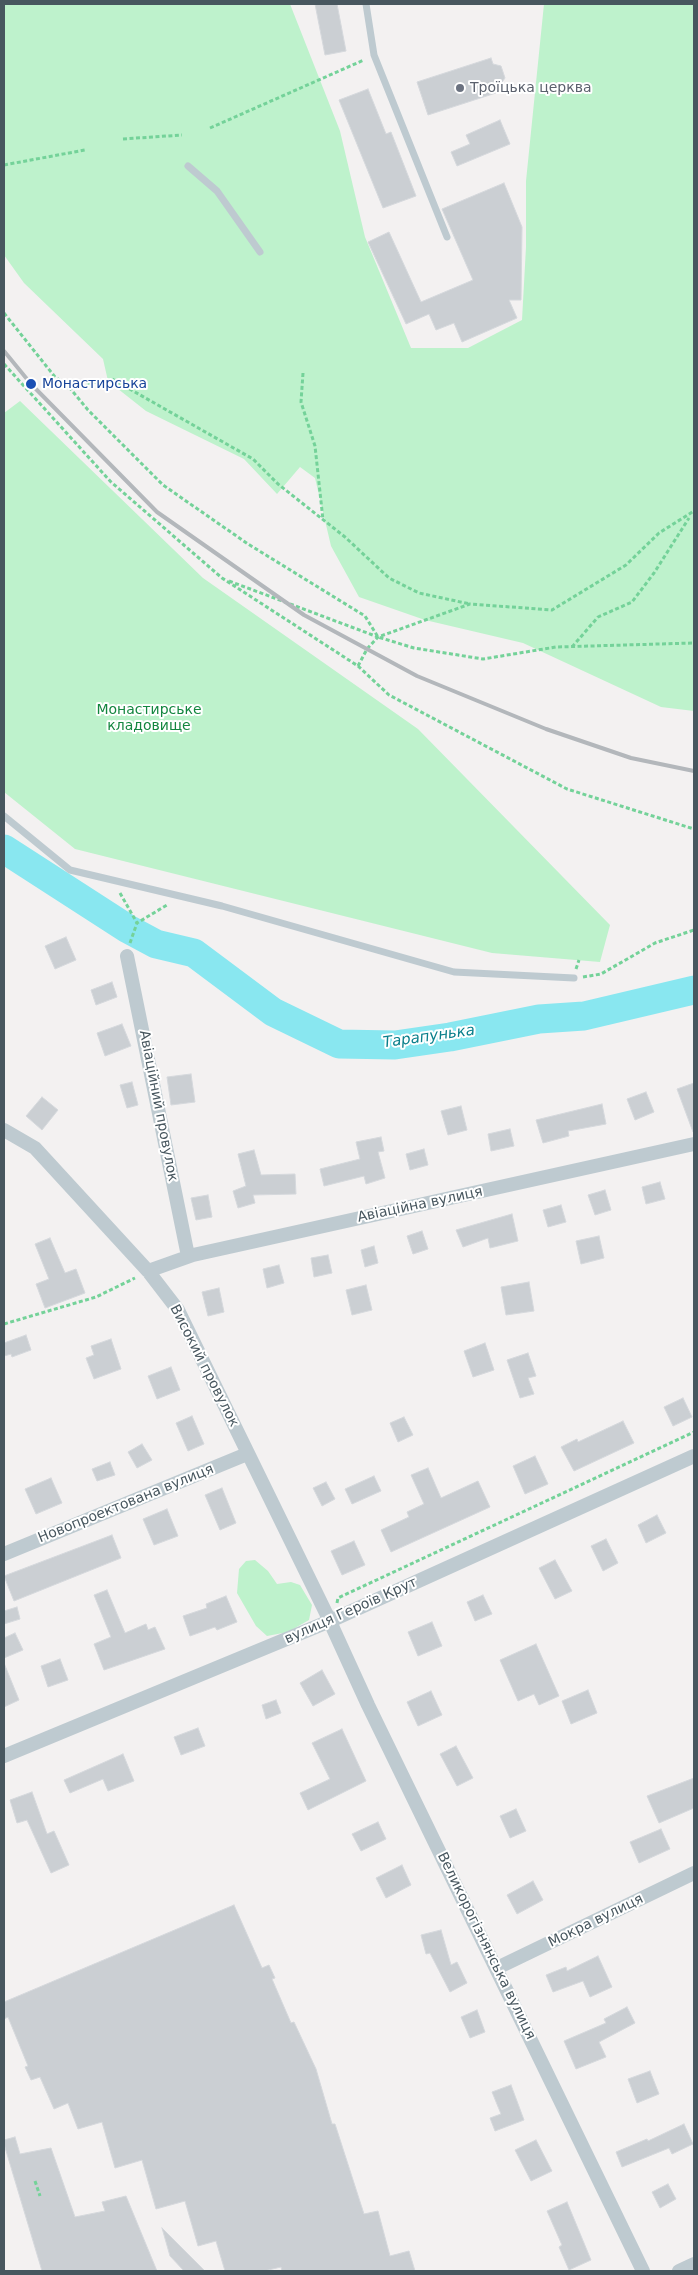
<!DOCTYPE html>
<html>
<head>
<meta charset="utf-8">
<style>
  body { margin:0 }
  #map { position:relative; width:698px; height:2275px; overflow:hidden; background:#f3f1f1; font-family:"DejaVu Sans",sans-serif }
  canvas { display:block }
  .frame { position:absolute; inset:0; border:5px solid #48575f; pointer-events:none }
</style>
</head>
<body>
<div id="map">
<canvas width="698" height="2275"></canvas>
<div class="frame"></div>
</div>
<script>
const c = document.querySelector('canvas').getContext('2d');
c.lineJoin = 'round';
function fill(path, color) { c.fillStyle = color; c.fill(path, 'evenodd'); }
const toPath = rows => new Path2D(rows.map(r => 'M' + r).join(''));
function stroke(path, color, width, dash) { c.strokeStyle = color; c.lineWidth = width; c.lineCap = dash ? 'butt' : 'round'; c.setLineDash(dash || []); c.stroke(path); }
function write(font, color, halo, rows, align = 'center') {
  c.font = font + ' "DejaVu Sans",sans-serif'; c.lineWidth = 4; c.setLineDash([]); c.textBaseline = 'middle'; c.strokeStyle = halo; c.fillStyle = color; for (const [text, x, y, turn = 0] of rows) {
    c.save(); c.translate(x, y); c.rotate((+turn || 0) * Math.PI / 180); c.textAlign = isNaN(turn) ? turn : align; if (halo) c.strokeText(text, 0, 0); c.fillText(text, 0, 0); c.restore();
  }
}
fill(toPath([
  [4,4,290,4,340,131,365,237,411,348,468,348,522,320,526,247,526,181,544,4,694,4,694,711,661,707,523,643,425,620,359,597,331,546,315,478,300,467,277,494,244,459,146,411,108,381,103,359,24,283,4,255],
  [20,401,203,578,418,729,610,925,600,962,492,953,75,849,4,792,4,413],
  [255,1560,268,1571,277,1584,291,1582,300,1585,312,1605,309,1620,288,1632,267,1636,256,1626,237,1593,239,1569,246,1561]
]), '#bef2cc');
stroke(toPath([
  [4,849,128,929,156,944,194,953,273,1012,339,1044,395,1045,450,1037,539,1019,584,1016,694,990]
]), '#89e7f0', 29);
const building = toPath([
  [315,4,337,4,346,51,325,55,315,4],
  [491,58,493,64,501,66,505,78,500,85,502,91,428,115,417,82,491,58],
  [368,89,386,134,391,132,416,196,383,208,339,100,368,89],
  [500,120,510,144,457,166,451,152,470,144,466,135,500,120],
  [504,183,522,227,521,300,509,300,517,318,462,342,454,323,436,330,429,314,406,324,368,242,389,232,421,302,473,280,442,209,504,183],
  [66,937,76,960,55,969,45,946,66,937],
  [112,982,117,997,96,1005,91,990,112,982],
  [122,1024,131,1046,105,1056,97,1033,122,1024],
  [191,1074,195,1102,171,1105,167,1077,191,1074],
  [132,1082,138,1105,127,1108,120,1085,132,1082],
  [694,1083,694,1132,693,1132,677,1089,694,1083],
  [646,1092,654,1112,635,1120,627,1099,646,1092],
  [42,1097,58,1110,42,1130,26,1116,42,1097],
  [602,1104,606,1124,568,1131,569,1136,543,1143,536,1120,602,1104],
  [461,1106,467,1130,448,1135,441,1111,461,1106],
  [510,1129,514,1146,491,1151,488,1134,510,1129],
  [381,1137,384,1151,378,1152,385,1178,366,1184,364,1176,324,1186,320,1169,360,1159,356,1142,381,1137],
  [424,1149,428,1165,410,1170,406,1154,424,1149],
  [254,1150,261,1175,295,1174,296,1194,253,1195,255,1203,238,1208,233,1191,246,1186,238,1154,254,1150],
  [660,1182,665,1199,646,1204,642,1187,660,1182],
  [605,1190,611,1210,595,1215,588,1195,605,1190],
  [208,1195,212,1217,196,1220,191,1198,208,1195],
  [561,1205,566,1222,548,1227,543,1210,561,1205],
  [512,1214,518,1241,490,1248,488,1238,463,1247,456,1230,512,1214],
  [422,1231,428,1249,413,1254,407,1236,422,1231],
  [599,1236,604,1258,581,1264,576,1241,599,1236],
  [50,1238,65,1273,76,1269,85,1293,45,1308,36,1284,49,1279,35,1244,50,1238],
  [374,1246,378,1263,365,1267,361,1250,374,1246],
  [328,1255,332,1273,314,1277,311,1258,328,1255],
  [279,1265,284,1283,267,1288,263,1269,279,1265],
  [529,1282,534,1311,506,1315,501,1287,529,1282],
  [366,1285,372,1310,352,1315,346,1290,366,1285],
  [219,1288,224,1312,208,1316,202,1292,219,1288],
  [26,1335,31,1350,12,1357,11,1354,4,1356,4,1343,26,1335],
  [111,1339,121,1369,94,1379,86,1358,94,1355,91,1346,111,1339],
  [485,1343,494,1370,473,1377,464,1351,485,1343],
  [528,1353,536,1376,528,1378,534,1394,520,1398,507,1360,528,1353],
  [171,1367,180,1390,157,1399,148,1376,171,1367],
  [683,1398,692,1417,673,1426,664,1407,683,1398],
  [192,1416,204,1444,188,1451,176,1423,192,1416],
  [404,1417,413,1435,398,1442,390,1423,404,1417],
  [623,1421,634,1443,574,1471,561,1447,577,1439,578,1442,623,1421],
  [142,1444,152,1460,137,1468,128,1452,142,1444],
  [535,1456,548,1484,525,1494,513,1466,535,1456],
  [110,1462,115,1475,97,1481,92,1469,110,1462],
  [428,1468,441,1498,478,1481,490,1507,391,1552,381,1530,409,1517,407,1512,424,1504,411,1475,428,1468],
  [374,1476,381,1491,352,1504,345,1489,374,1476],
  [51,1478,62,1503,36,1514,25,1489,51,1478],
  [326,1482,335,1499,322,1506,313,1488,326,1482],
  [222,1488,236,1523,220,1530,205,1495,222,1488],
  [167,1509,178,1536,154,1545,143,1519,167,1509],
  [657,1515,666,1533,646,1543,638,1525,657,1515],
  [112,1535,121,1558,14,1601,4,1576,112,1535],
  [606,1539,618,1563,603,1571,591,1546,606,1539],
  [354,1541,365,1565,342,1575,331,1551,354,1541],
  [555,1560,572,1591,555,1599,539,1568,555,1560],
  [107,1590,125,1633,146,1624,148,1630,155,1627,165,1649,104,1670,94,1644,111,1637,94,1595,107,1590],
  [483,1595,492,1614,475,1621,467,1602,483,1595],
  [226,1596,237,1622,217,1630,215,1627,190,1636,183,1616,207,1608,206,1604,226,1596],
  [17,1607,20,1619,4,1624,4,1611,17,1607],
  [432,1622,442,1646,418,1656,408,1632,432,1622],
  [15,1633,23,1650,4,1658,4,1638,15,1633],
  [536,1644,559,1696,539,1705,534,1694,518,1701,500,1660,536,1644],
  [60,1659,68,1680,48,1687,41,1666,60,1659],
  [4,1663,19,1700,4,1707,4,1663],
  [322,1670,335,1694,313,1706,300,1683,322,1670],
  [588,1690,597,1713,571,1724,562,1701,588,1690],
  [431,1691,442,1715,418,1726,407,1702,431,1691],
  [276,1700,281,1713,266,1719,262,1705,276,1700],
  [198,1728,205,1746,181,1755,174,1737,198,1728],
  [342,1729,366,1781,308,1810,300,1793,330,1779,312,1743,342,1729],
  [456,1746,473,1778,457,1786,440,1754,456,1746],
  [123,1754,134,1781,108,1791,103,1779,70,1793,64,1780,123,1754],
  [694,1778,694,1808,659,1823,647,1796,694,1778],
  [32,1792,47,1834,54,1831,69,1865,51,1873,27,1820,17,1823,10,1800,32,1792],
  [516,1809,526,1831,510,1838,500,1816,516,1809],
  [378,1822,386,1839,361,1851,352,1834,378,1822],
  [661,1829,670,1849,639,1863,630,1842,661,1829],
  [402,1865,411,1885,386,1898,376,1878,402,1865],
  [533,1881,543,1900,517,1914,507,1895,533,1881],
  [234,1905,262,1968,269,1965,275,1978,272,1979,291,2023,294,2022,316,2069,332,2124,335,2124,364,2214,378,2211,390,2256,409,2251,415,2271,282,2271,281,2267,264,2271,225,2271,216,2241,198,2246,185,2201,156,2209,142,2160,115,2168,102,2122,78,2129,68,2103,54,2109,40,2077,31,2080,25,2067,28,2066,8,2017,4,2019,4,2002,234,1905],
  [441,1930,451,1965,457,1962,467,1983,450,1992,430,1953,426,1954,421,1935,441,1930],
  [598,1956,612,1987,590,1997,583,1981,553,1992,546,1975,566,1967,567,1971,598,1956],
  [627,2007,635,2023,599,2042,606,2057,576,2069,564,2041,606,2023,604,2019,627,2007],
  [477,2010,485,2032,470,2038,461,2017,477,2010],
  [650,2071,659,2094,637,2103,628,2079,650,2071],
  [511,2085,524,2120,495,2131,490,2118,501,2114,492,2092,511,2085],
  [684,2124,693,2144,672,2154,669,2148,622,2167,616,2152,647,2139,648,2141,684,2124],
  [15,2137,20,2154,51,2148,75,2217,105,2211,102,2202,126,2196,157,2271,42,2271,4,2144,4,2140,15,2137],
  [536,2140,552,2171,531,2181,515,2150,536,2140],
  [668,2184,676,2199,660,2208,652,2192,668,2184],
  [567,2202,591,2260,569,2270,559,2247,562,2245,547,2211,567,2202],
  [162,2228,205,2271,184,2271,170,2256,162,2228]
]);
fill(building, '#cbcfd3');
stroke(building, '#d5d8dc', 1);
stroke(toPath([
  [210,128,364,60],
  [123,139,182,135],
  [4,165,85,150],
  [4,313,55,377,69,387,112,379,253,459,278,484,345,537,389,578,419,593,470,604],
  [4,364,111,482,222,578,358,666,389,695,567,789,694,829],
  [303,373,301,402,315,446,323,520],
  [69,387,88,410,163,485,248,544,365,616,378,637,414,648,483,659,556,647,694,643],
  [229,581,378,637,470,604,552,610,626,565,659,533,694,511],
  [572,647,598,617,632,602,654,573,689,518],
  [358,666,367,649,378,637],
  [120,893,137,923,167,905],
  [130,943,137,923],
  [576,969,579,960],
  [583,977,601,974,655,943,694,930],
  [4,1324,96,1297,135,1278],
  [337,1603,338,1598,694,1432],
  [35,2181,40,2196]
]), '#74d299', 3, [4, 2.5]);
stroke(toPath([
  [366,4,374,55,447,237],
  [188,166,217,191,260,252],
  [4,816,70,870,222,906,454,972,574,978]
]), '#becad0', 7);
stroke(toPath([
  [127,956,188,1256],
  [4,1130,35,1148,148,1271,178,1310,326,1613,368,1705,643,2271],
  [148,1271,193,1255,694,1144],
  [4,1554,247,1454],
  [4,1756,330,1621,694,1456],
  [497,1968,694,1873],
  [679,2271,694,2264]
]), '#becad0', 14);
stroke(toPath([
  [4,351,31,384,157,512,304,615,417,676,546,729,631,758,694,771]
]), '#b3b7bb', 4);
for (const [x, y, r, color] of [
  [460,88,5,"#6b7280"],
  [31,384,6,"#1a4fb4"]
]) { const dot = new Path2D(); dot.arc(x, y, r, 0, 2 * Math.PI); c.fillStyle = color; c.fill(dot); stroke(dot, '#fff', 2); }
write('14px', '#5b616d', '#fff', [
  ["Троїцька церква",470,88]
], 'left');
write('14px', '#164399', '#fff', [
  ["Монастирська",42,384]
], 'left');
write('14px', '#13863f', '#fff', [
  ["Монастирське",149,710],
  ["кладовище",149,726]
]);
write('14px', '#48575f', '#fff', [
  ["Авіаційний провулок",158,1106,79],
  ["Авіаційна вулиця",420,1205,-12],
  ["Високий провулок",204,1366,63],
  ["Новопроектована вулиця",126,1504,-22],
  ["вулиця Героїв Крут",351,1611,-24],
  ["Мокра вулиця",596,1921,-26],
  ["Великорогізнянська вулиця",486,1946,64]
]);
write('italic 15px', '#097f8b', '#fff', [
  ["Тарапунька",429,1037,-8]
]);
</script>
</body>
</html>
